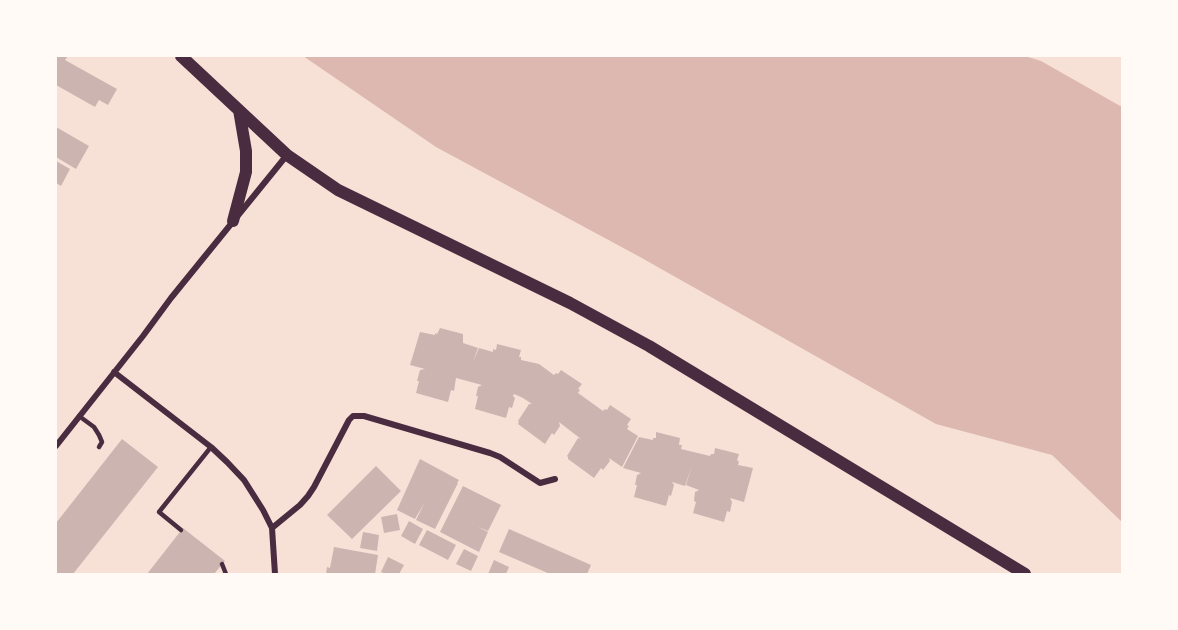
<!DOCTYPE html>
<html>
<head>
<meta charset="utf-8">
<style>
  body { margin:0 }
  #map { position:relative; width:1178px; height:630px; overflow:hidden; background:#f7e1d7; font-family:Quicksand,sans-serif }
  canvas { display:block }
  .frame { position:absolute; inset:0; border:57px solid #fffaf5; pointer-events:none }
</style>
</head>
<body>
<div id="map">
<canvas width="1178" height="630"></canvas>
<div class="frame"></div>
</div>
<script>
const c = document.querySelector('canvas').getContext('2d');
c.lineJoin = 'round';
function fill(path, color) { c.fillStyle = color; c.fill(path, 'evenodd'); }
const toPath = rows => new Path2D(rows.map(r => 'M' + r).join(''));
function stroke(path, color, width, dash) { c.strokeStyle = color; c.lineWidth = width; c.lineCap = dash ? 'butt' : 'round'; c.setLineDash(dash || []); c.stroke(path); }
fill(toPath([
  [303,56,1025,56,1041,61,1122,107,1122,522,1052,455,936,424,640,257,436,147]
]), '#dcb8b0');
fill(toPath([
  [56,56,68,56,65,60,117,89,108,105,99,100,95,107,56,85],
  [56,127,89,146,76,169,56,157],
  [56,161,70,169,61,186,56,183],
  [440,328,463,334,463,343,478,348,473,362,479,348,493,352,493,349,496,350,497,344,521,350,519,357,521,357,521,360,539,364,554,375,556,373,558,374,561,370,582,384,578,389,580,390,578,393,603,411,605,409,607,410,610,405,631,419,627,425,629,426,627,429,638,436,622,467,609,458,610,461,603,470,601,468,594,478,568,459,568,457,567,456,578,438,581,439,559,422,560,426,554,435,552,433,545,444,518,424,519,422,518,421,529,404,532,404,523,398,514,394,513,396,515,398,512,408,509,407,506,418,475,409,478,396,476,396,478,387,482,385,456,378,454,391,451,390,448,402,416,393,419,381,417,381,420,370,425,369,410,365,420,332,435,335,435,333,437,334],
  [656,432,680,438,679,445,682,445,681,449,710,456,711,454,714,454,715,448,739,454,737,460,739,462,738,465,753,468,744,502,730,498,732,502,730,512,727,511,724,522,693,513,696,502,694,501,695,492,699,490,686,485,692,465,685,486,672,482,674,485,671,496,669,495,666,506,634,497,637,485,635,485,637,475,641,473,623,468,639,437,653,440,653,438,656,438],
  [122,439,158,467,73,574,56,574,56,523],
  [420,459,459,480,457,483,458,483,435,529,416,520,425,502,415,519,397,510],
  [376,466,401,491,352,539,327,515],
  [463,486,501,505,488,531,478,527,488,532,479,552,440,532],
  [397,514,400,530,384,533,381,517],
  [409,521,423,529,415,544,401,536],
  [183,528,225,561,214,574,147,574],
  [509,529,591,565,587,574,550,574,499,552],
  [427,530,456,545,448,560,419,545],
  [363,532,379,535,377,551,360,548],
  [334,547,378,555,375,574,326,574,327,567,330,568],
  [464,549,478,556,471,571,456,564],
  [388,557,404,565,399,574,386,574,381,572],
  [494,560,509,567,506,574,488,574]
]), '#ccb4b1');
stroke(toPath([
  [79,416,94,427,99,435,102,442,99,447],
  [181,530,159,512,211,447],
  [222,564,226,574]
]), '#4a2c40', 4.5);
stroke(toPath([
  [114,372,211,447,227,462,244,480,263,510,272,528,275,574],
  [56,446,143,336,171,298,287,155],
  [272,528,300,505,308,496,314,487,349,420,353,416,364,416,490,453,500,457,540,483,555,479]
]), '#4a2c40', 6);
stroke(toPath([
  [181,56,287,155,338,190,570,303,649,346,1025,574],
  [233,221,246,172,246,151,239,110]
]), '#4a2c40', 12);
</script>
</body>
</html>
